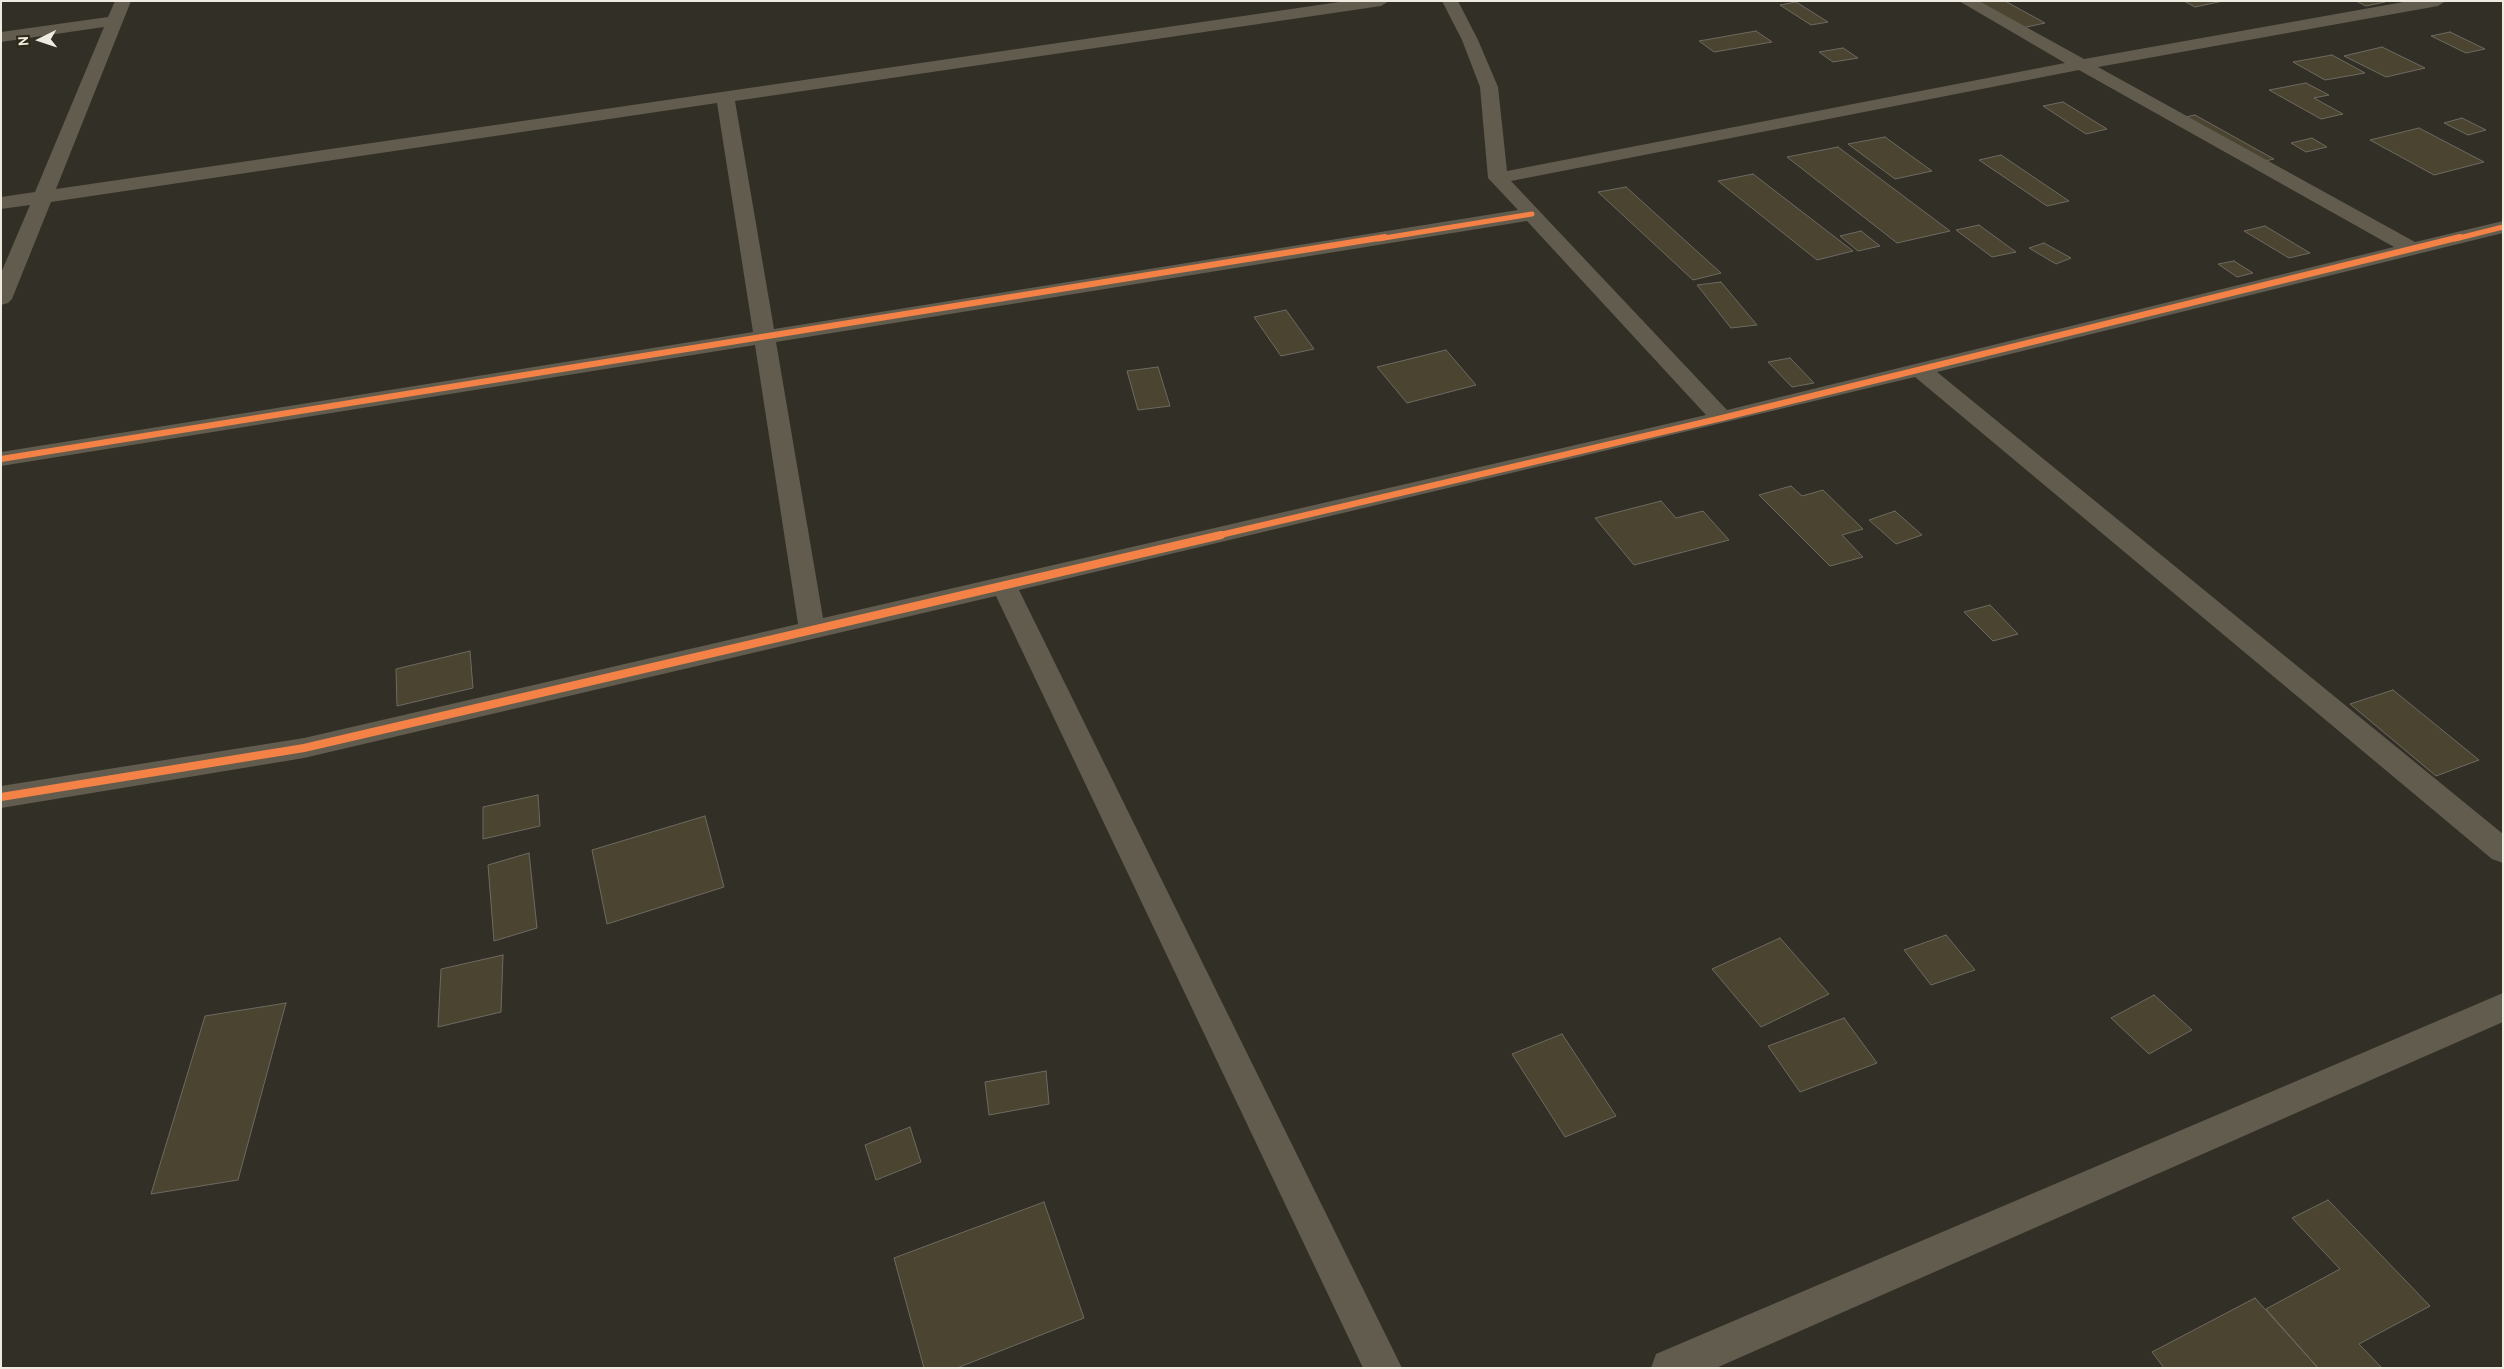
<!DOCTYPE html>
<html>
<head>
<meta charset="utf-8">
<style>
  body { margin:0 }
  #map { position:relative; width:2504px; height:1369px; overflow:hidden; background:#322f26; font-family:Overpass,sans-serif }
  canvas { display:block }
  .frame { position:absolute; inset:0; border:2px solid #efebe0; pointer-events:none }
  .north { position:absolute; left:15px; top:15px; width:50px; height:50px; -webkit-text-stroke:4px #2e2816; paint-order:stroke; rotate:266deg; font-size:14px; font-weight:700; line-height:20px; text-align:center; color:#efebe0 }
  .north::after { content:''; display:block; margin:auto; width:18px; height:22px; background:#efebe0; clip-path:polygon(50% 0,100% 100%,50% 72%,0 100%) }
</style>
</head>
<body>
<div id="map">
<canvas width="2504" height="1369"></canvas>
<div class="frame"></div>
<div class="north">N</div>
</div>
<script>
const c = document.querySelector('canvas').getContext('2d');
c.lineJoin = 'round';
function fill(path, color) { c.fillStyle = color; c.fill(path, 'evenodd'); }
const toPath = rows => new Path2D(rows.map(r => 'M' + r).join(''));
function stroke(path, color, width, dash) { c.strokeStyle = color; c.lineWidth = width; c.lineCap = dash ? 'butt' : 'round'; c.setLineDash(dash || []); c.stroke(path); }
const building = toPath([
  [1974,1,2005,1,2045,23,2022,28,1974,1],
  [2184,1,2223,1,2195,7,2184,1],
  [2356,1,2383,1,2385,2,2366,6,2356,1],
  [1796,2,1828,22,1811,25,1780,5,1796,2],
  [1756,31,1772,42,1714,52,1699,41,1756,31],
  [2450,32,2485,49,2466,53,2431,36,2450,32],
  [2382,47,2425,68,2386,77,2344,56,2382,47],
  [1843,48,1858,58,1833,62,1819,52,1843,48],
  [2332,55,2365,73,2325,80,2293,62,2332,55],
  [2306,83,2329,95,2314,98,2343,114,2321,119,2269,90,2306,83],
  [2063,102,2107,129,2086,134,2043,106,2063,102],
  [2195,115,2274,159,2253,164,2175,119,2195,115],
  [2462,118,2486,130,2468,135,2444,123,2462,118],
  [2419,128,2484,162,2434,175,2370,140,2419,128],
  [1885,137,1932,171,1895,179,1848,144,1885,137],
  [2312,138,2327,147,2306,152,2291,143,2312,138],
  [1838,147,1950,231,1897,243,1787,157,1838,147],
  [2001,155,2069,201,2047,206,1979,160,2001,155],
  [1753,174,1853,251,1817,260,1718,181,1753,174],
  [1626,187,1721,273,1693,280,1598,192,1626,187],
  [1979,225,2016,252,1992,257,1956,230,1979,225],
  [2265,226,2310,253,2289,258,2244,231,2265,226],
  [1861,231,1880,246,1858,251,1840,236,1861,231],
  [2044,243,2071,258,2056,264,2029,248,2044,243],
  [2234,261,2253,273,2237,277,2218,264,2234,261],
  [1721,282,1757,325,1731,328,1697,285,1721,282],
  [1286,310,1314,349,1281,356,1254,317,1286,310],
  [1446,350,1476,385,1407,403,1377,367,1446,350],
  [1790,358,1814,383,1792,387,1768,362,1790,358],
  [1158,367,1170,406,1138,410,1127,371,1158,367],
  [1791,486,1802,496,1823,490,1863,529,1842,535,1863,557,1830,566,1759,495,1791,486],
  [1661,501,1676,518,1703,511,1729,540,1634,565,1595,518,1661,501],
  [1895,511,1922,535,1896,544,1869,520,1895,511],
  [1990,605,2018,634,1993,641,1964,612,1990,605],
  [470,651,473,688,397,706,396,669,470,651],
  [2393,690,2479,760,2436,776,2350,704,2393,690],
  [538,795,540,826,483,839,483,807,538,795],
  [705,816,724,887,607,924,592,850,705,816],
  [529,853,537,928,494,941,488,865,529,853],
  [1946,935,1975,970,1931,985,1904,950,1946,935],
  [1780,938,1829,994,1761,1027,1712,969,1780,938],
  [503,955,501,1012,438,1027,441,969,503,955],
  [2154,995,2192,1030,2149,1054,2111,1018,2154,995],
  [286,1003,238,1180,151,1194,205,1016,286,1003],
  [1844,1018,1877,1063,1800,1092,1768,1046,1844,1018],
  [1562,1034,1616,1116,1565,1137,1512,1054,1562,1034],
  [1046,1071,1049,1104,989,1115,985,1082,1046,1071],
  [910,1127,921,1162,876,1180,865,1145,910,1127],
  [2328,1200,2430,1306,2359,1344,2382,1368,2318,1368,2266,1309,2340,1269,2292,1218,2328,1200],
  [1044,1202,1084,1318,957,1368,924,1368,894,1258,1044,1202],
  [2255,1298,2318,1368,2164,1368,2152,1352,2255,1298]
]);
fill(building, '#4a4431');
stroke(building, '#6d6a61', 1);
fill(toPath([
  [115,1,131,1,56,189,1346,1,1389,1,1381,6,735,101,774,329,1518,210,1488,178,1480,87,1462,40,1442,1,1458,1,1478,40,1498,87,1507,171,2065,63,1959,1,1979,1,2084,59,2409,1,2446,1,2438,6,2098,67,2415,242,2503,221,2503,233,1937,372,2503,834,2503,863,2492,859,1915,377,1019,590,1402,1368,1363,1368,996,596,304,758,1,808,1,786,304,738,798,624,755,345,1,466,1,452,753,332,717,103,51,202,12,299,8,303,1,305,1,273,30,205,1,209,1,197,35,192,104,27,1,42,1,32,108,17,115,1],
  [2079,70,2394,247,1727,410,1511,181,2079,70],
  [1527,221,1706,415,823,618,776,342,1527,221],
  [2503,993,2503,1022,1716,1368,1651,1368,1656,1354,2503,993]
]), '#625c4e');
stroke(toPath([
  [1378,239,1532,214],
  [2455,239,2503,227]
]), '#f48246', 5);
stroke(toPath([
  [1,459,1385,237],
  [1216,536,1722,418,2460,237]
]), '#f48246', 6);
stroke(toPath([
  [1,797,304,748,1221,535]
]), '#f48246', 8);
</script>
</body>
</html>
